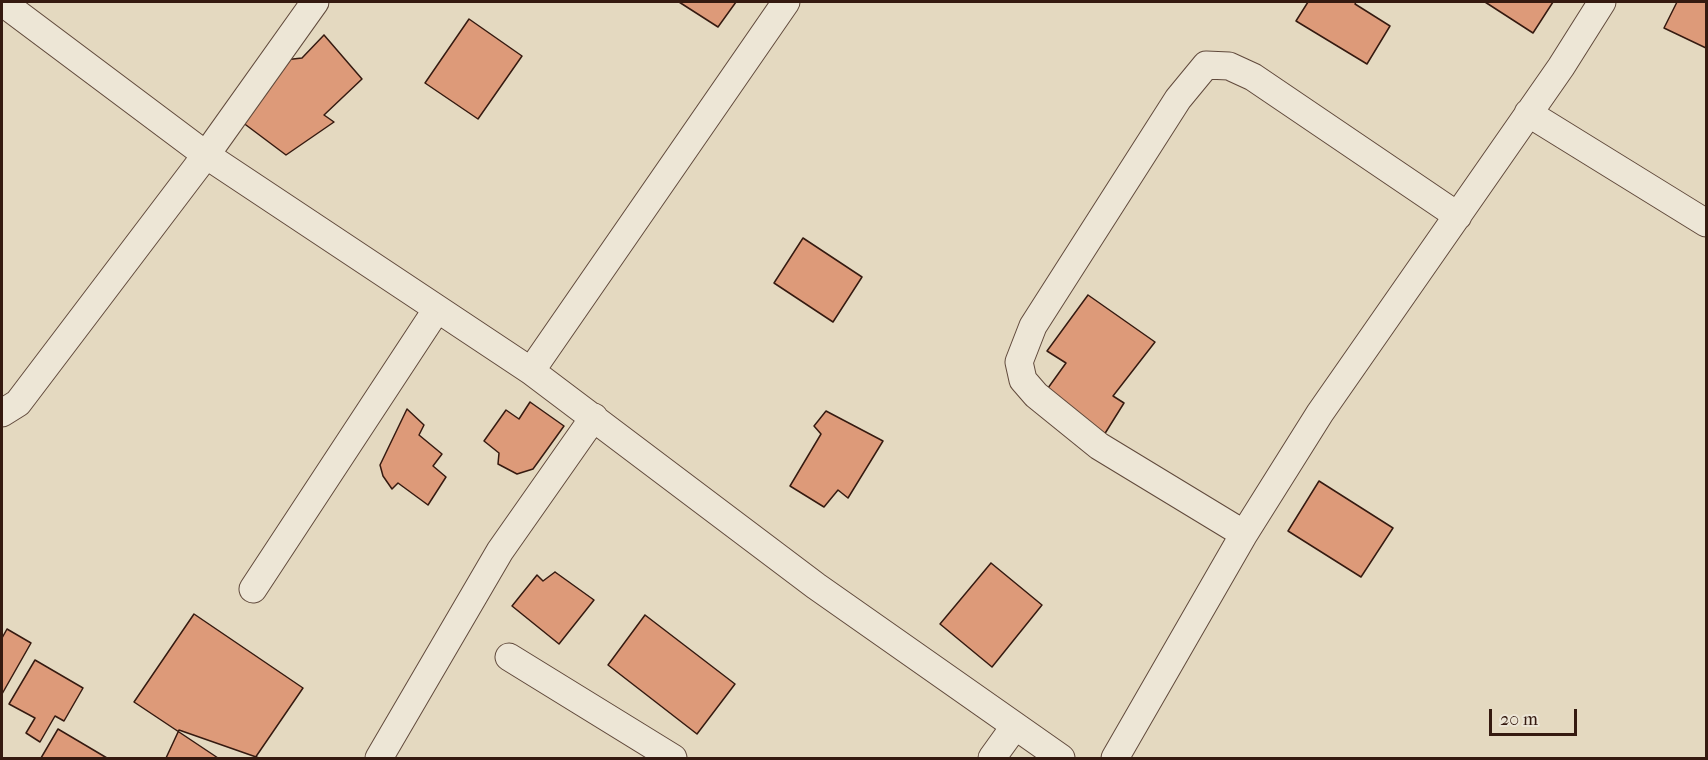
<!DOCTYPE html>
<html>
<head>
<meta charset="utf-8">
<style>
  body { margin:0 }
  #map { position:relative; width:1708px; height:760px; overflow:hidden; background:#e4d9c0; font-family:"IM FELL French Canon",serif }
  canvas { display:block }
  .frame { position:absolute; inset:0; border:3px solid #351a10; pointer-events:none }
  .scale { position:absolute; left:1489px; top:709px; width:88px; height:27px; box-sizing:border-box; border:3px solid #351a10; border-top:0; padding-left:8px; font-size:18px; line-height:21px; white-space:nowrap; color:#351a10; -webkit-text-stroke:4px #ede6d6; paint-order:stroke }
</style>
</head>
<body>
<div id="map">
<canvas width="1708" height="760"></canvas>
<div class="frame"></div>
<div class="scale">20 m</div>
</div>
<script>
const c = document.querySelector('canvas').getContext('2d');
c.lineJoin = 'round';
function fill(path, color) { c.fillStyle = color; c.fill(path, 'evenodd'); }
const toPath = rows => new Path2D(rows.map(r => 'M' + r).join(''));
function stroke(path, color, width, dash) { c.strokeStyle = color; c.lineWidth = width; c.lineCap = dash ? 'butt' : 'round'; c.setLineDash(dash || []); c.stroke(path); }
const building = toPath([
  [679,2,736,2,718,27,679,2],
  [1308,2,1356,2,1355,4,1390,26,1367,64,1296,21,1308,2],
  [1485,2,1553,2,1533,33,1485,2],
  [1677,2,1706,2,1706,48,1664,28,1677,2],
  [469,19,522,56,478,119,425,83,469,19],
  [324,35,362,79,324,115,334,122,286,155,234,116,275,61,302,58,324,35],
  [803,238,862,277,833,322,774,283,803,238],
  [1088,295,1155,342,1113,396,1124,403,1104,435,1048,388,1066,363,1047,351,1088,295],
  [530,402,564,426,533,469,517,474,498,464,499,453,484,441,506,410,519,419,530,402],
  [407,409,424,425,419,435,442,454,433,466,446,477,428,505,398,483,392,489,383,476,380,465,407,409],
  [826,411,883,441,848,498,838,490,824,507,790,486,821,434,814,426,826,411],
  [1319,481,1393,528,1361,577,1288,531,1319,481],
  [991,563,1042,605,992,667,940,624,991,563],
  [555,572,594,600,559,644,512,606,537,575,543,581,555,572],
  [194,614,303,688,255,758,218,758,134,702,194,614],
  [645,615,735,684,697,734,608,665,645,615],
  [7,629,31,643,2,694,2,638,7,629],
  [35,660,83,688,64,721,55,716,40,742,26,733,35,718,9,704,35,660],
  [58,729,107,758,41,758,58,729],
  [179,730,259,758,166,758,179,730]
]);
fill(building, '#dd9a79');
stroke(building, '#351a10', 1.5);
const minor = toPath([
  [2,2,206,155,531,371,816,586,1061,758],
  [1528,113,1706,223],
  [531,371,786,2],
  [2,413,18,403,206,155,315,2],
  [1244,534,1099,446,1036,395,1023,380,1019,362,1033,326,1178,99,1206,65,1229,66,1253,77,1458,216],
  [253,589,437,309],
  [509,657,673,758],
  [379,758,500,551,594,417],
  [992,758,1015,726],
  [1115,758,1244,534,1320,413,1561,67,1602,2]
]);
stroke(minor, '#614a3c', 29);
stroke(minor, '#ede6d6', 27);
</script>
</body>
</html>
